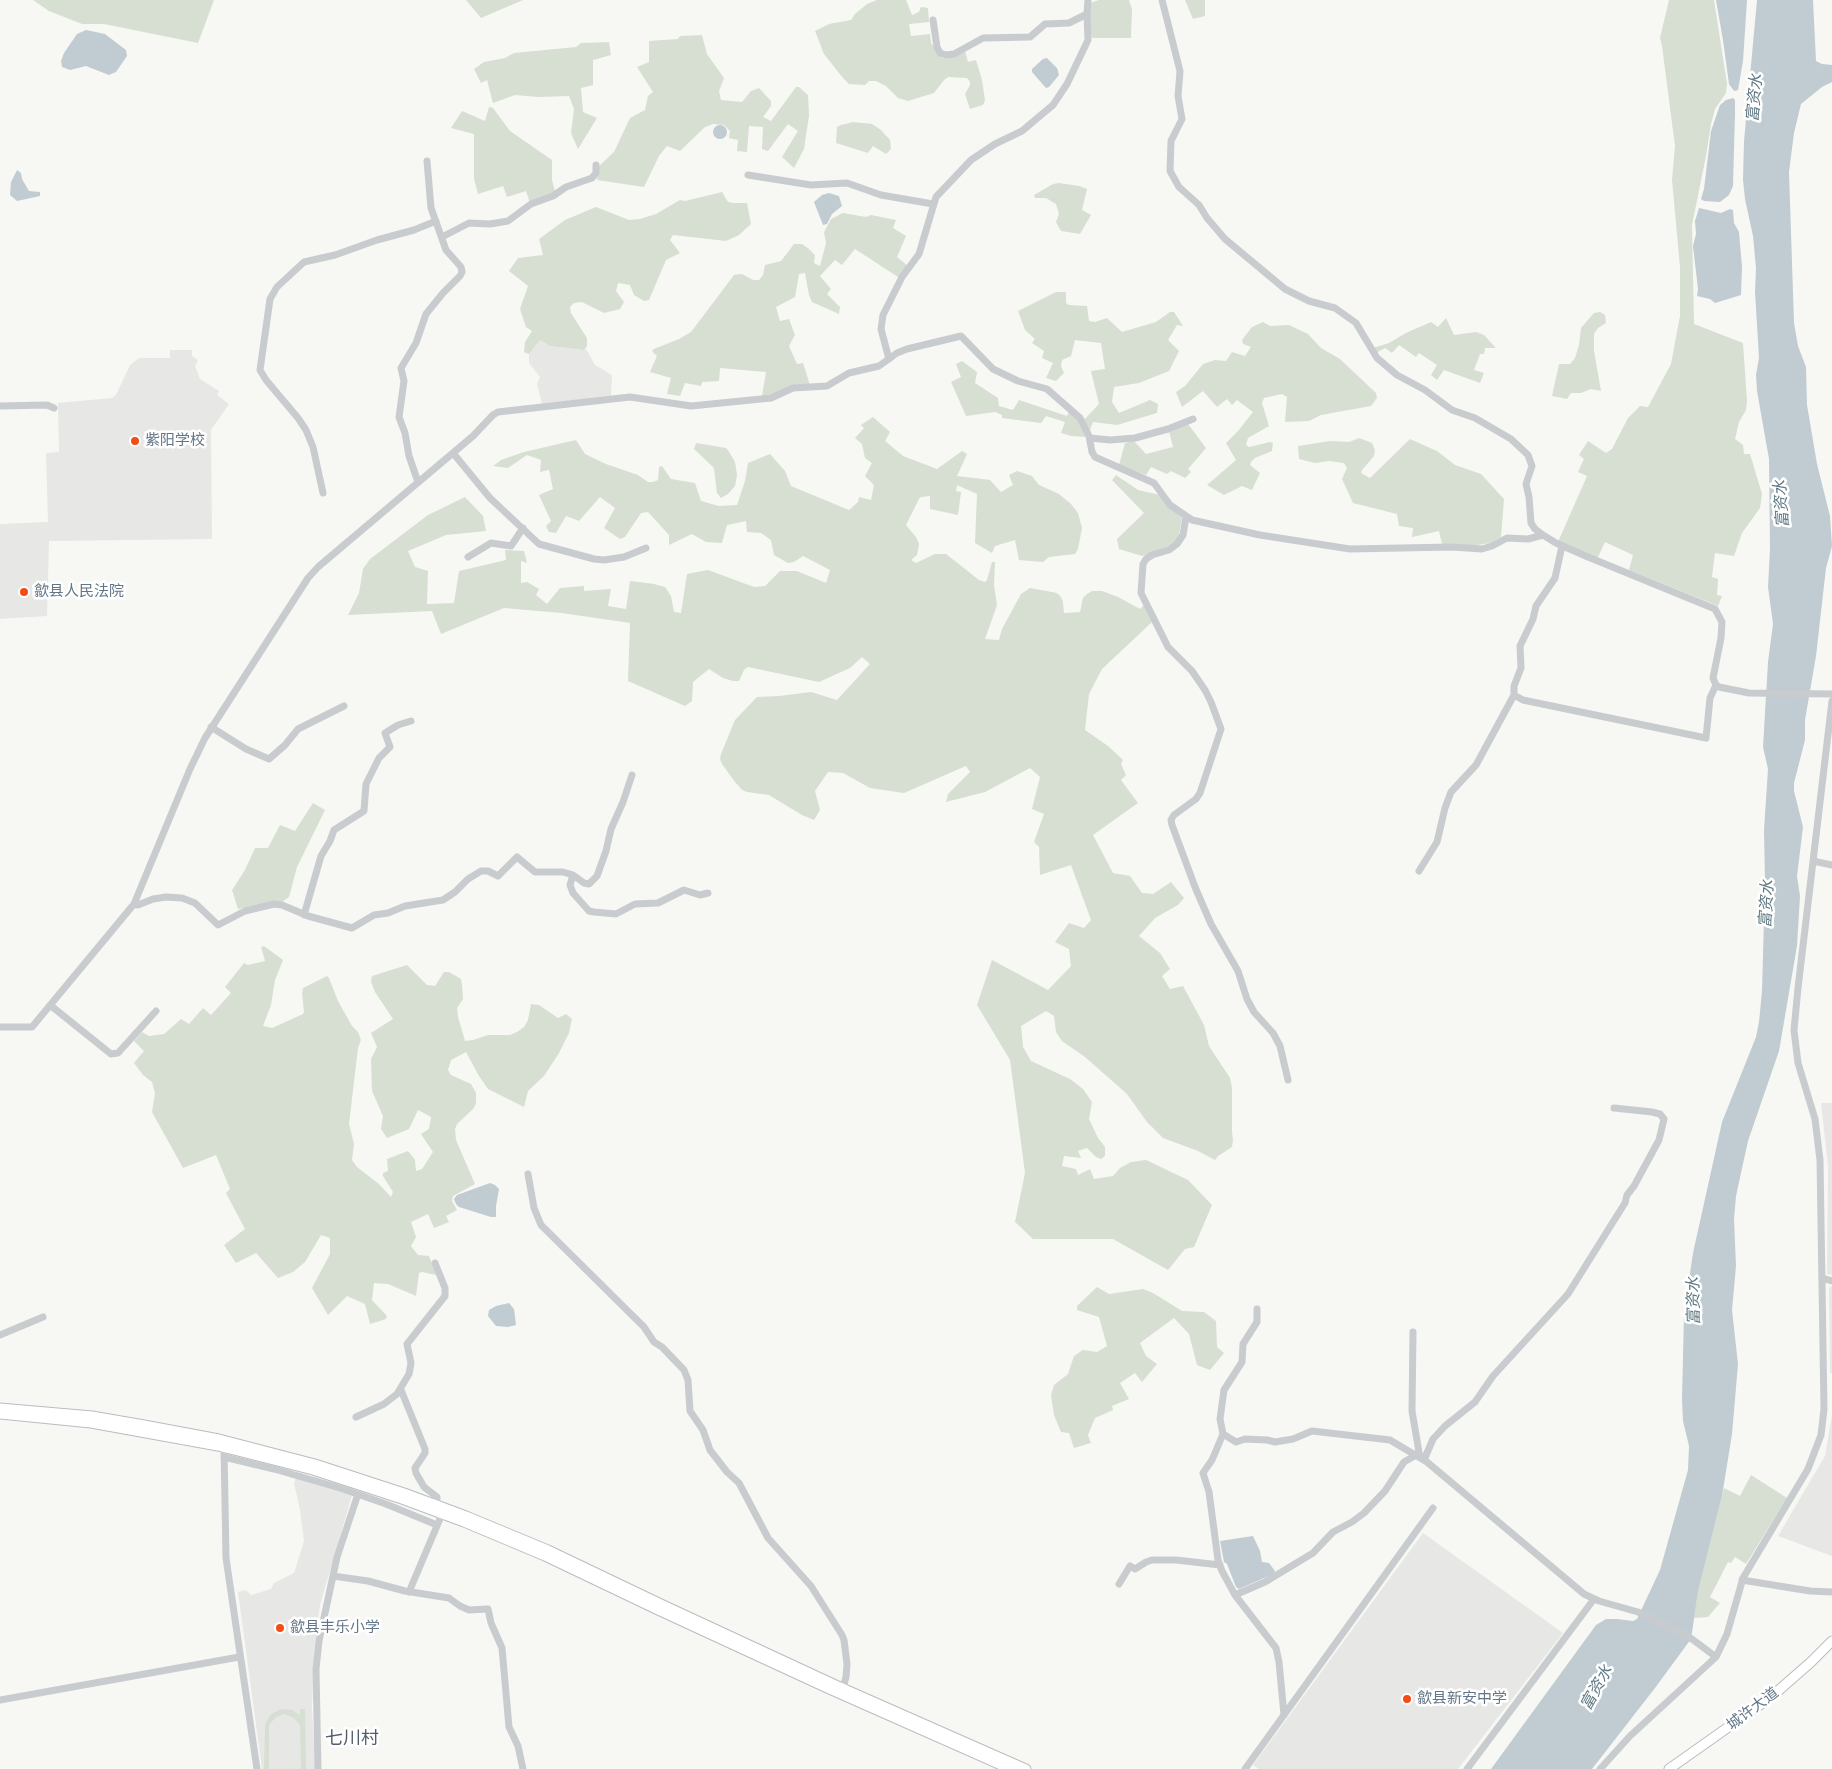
<!DOCTYPE html>
<html>
<head>
<meta charset="utf-8">
<style>
  body { margin:0 }
  canvas { display:block; background:#f7f7f3 }
</style>
</head>
<body>
<canvas width="1832" height="1769"></canvas>
<script>
const c = document.querySelector('canvas').getContext('2d');
c.lineJoin = 'round';
function fill(path, color) { c.fillStyle = color; c.fill(path, 'evenodd'); }
const toPath = rows => new Path2D(rows.map(r => 'M' + r).join(''));
function stroke(path, color, width, dash) { c.strokeStyle = color; c.lineWidth = width; c.lineCap = dash ? 'butt' : 'round'; c.setLineDash(dash || []); c.stroke(path); }
function write(font, color, halo, rows, align = 'center') {
  c.font = font + ' "Noto Sans","Noto Sans SC",sans-serif'; c.lineWidth = 5; c.setLineDash([]); c.textBaseline = 'middle'; c.strokeStyle = halo; c.fillStyle = color; for (const [text, x, y, turn = 0] of rows) {
    c.save(); c.translate(x, y); c.rotate((+turn || 0) * Math.PI / 180); c.textAlign = isNaN(turn) ? turn : align; if (halo) c.strokeText(text, 0, 0); c.fillText(text, 0, 0); c.restore();
  }
}
fill(toPath([
  [540,340,550,346,583,350,586,349,595,365,612,375,611,396,542,404,537,384,540,377,529,363,529,354],
  [170,350,192,350,192,356,198,360,195,366,200,379,219,391,217,395,229,404,211,430,212,539,49,541,47,616,0,619,0,524,48,522,46,453,59,452,58,403,112,398,116,395,130,365,139,358,170,358],
  [1821,1103,1832,1103,1832,1275,1827,1274,1828,1166],
  [1832,1286,1832,1373,1830,1373,1829,1288],
  [1832,1415,1832,1556,1778,1536,1825,1456],
  [296,1477,352,1495,320,1605,314,1652,312,1707,315,1769,262,1769,238,1592,246,1590,251,1595,271,1589,274,1583,294,1573,304,1541,300,1510,294,1483],
  [1423,1533,1563,1633,1458,1769,1259,1769,1253,1765]
]), '#e7e8e6');
fill(toPath([
  [33,0,214,0,198,43,104,24,82,24,49,11],
  [466,0,523,0,481,18],
  [877,0,906,0,912,15,919,12,921,7,928,8,929,22,909,24,911,36,930,34,931,43,942,58,948,58,965,51,968,62,976,60,982,80,985,100,983,105,970,109,965,94,970,85,970,82,967,78,948,77,944,80,934,93,908,101,898,98,886,86,876,81,869,81,865,85,849,84,843,78,824,54,815,31,829,24,851,20,855,14,867,4],
  [1099,0,1129,0,1132,9,1131,38,1092,38,1089,22,1090,3],
  [1185,0,1205,0,1205,16,1193,19],
  [1669,0,1714,0,1727,84,1726,93,1715,109,1711,124,1706,156,1692,225,1694,324,1743,343,1747,401,1746,410,1739,422,1735,439,1743,445,1744,454,1750,454,1762,494,1760,508,1742,533,1734,556,1715,553,1712,577,1718,579,1717,595,1722,596,1718,606,1629,570,1633,555,1605,542,1597,559,1558,542,1587,476,1578,472,1584,459,1579,455,1588,441,1606,453,1612,449,1628,418,1640,406,1648,407,1671,364,1680,316,1680,267,1672,180,1675,146,1662,46,1660,38],
  [702,35,707,54,724,78,719,91,721,100,742,102,751,91,759,88,771,101,771,106,763,117,771,121,796,87,799,87,808,95,809,116,804,149,794,168,782,157,798,131,788,124,768,151,762,149,763,127,749,126,747,152,737,151,738,140,729,138,730,131,724,125,713,124,705,127,680,151,667,146,659,156,644,187,597,180,599,170,598,167,614,152,630,118,645,110,648,96,653,92,637,67,649,62,649,41,678,39,680,36],
  [609,42,611,55,593,60,593,85,581,88,583,112,597,118,578,149,571,133,574,109,569,96,539,97,515,95,493,103,487,80,481,83,474,69,484,62,505,58,514,53,576,47,581,43],
  [489,107,493,108,510,131,552,160,552,180,555,192,530,203,526,191,507,197,503,186,478,194,474,179,474,134,451,128,462,111,485,121],
  [853,122,872,124,881,130,890,140,891,149,886,154,873,146,868,153,836,143,837,127,841,125],
  [1059,183,1079,186,1087,189,1082,210,1091,215,1080,234,1061,231,1056,222,1059,214,1056,204,1046,198,1035,198,1034,195,1053,184],
  [722,192,728,202,733,203,747,203,751,224,739,235,726,241,673,235,670,240,680,253,666,260,649,300,644,301,634,295,630,285,618,283,616,291,624,302,620,309,604,313,582,302,574,303,570,307,571,313,587,338,587,346,584,350,550,346,540,340,529,354,524,352,525,342,532,331,526,327,520,309,528,286,509,271,518,258,543,255,539,239,565,220,596,207,629,220,640,219,656,214,680,200,685,201],
  [843,213,866,217,871,215,896,220,893,228,906,236,897,257,908,266,898,277,855,249,842,265,835,260,820,276,831,289,827,294,840,307,839,314,812,302,809,295,805,273,799,274,795,297,776,307,780,321,789,319,795,335,789,346,797,364,803,363,810,385,790,386,774,394,762,396,766,372,720,368,719,381,702,382,701,386,685,383,680,396,667,394,671,378,650,372,657,356,652,351,654,349,679,339,691,332,734,275,742,274,753,280,759,280,763,275,765,265,781,261,794,244,802,244,809,249,815,255,814,263,820,266,826,243,824,232,831,219],
  [1056,292,1066,292,1066,303,1069,305,1087,306,1089,321,1095,322,1107,318,1122,332,1156,322,1170,312,1174,312,1183,326,1177,325,1168,340,1179,351,1169,371,1139,383,1114,387,1112,402,1119,413,1150,400,1158,404,1157,413,1117,425,1093,422,1090,430,1084,420,1099,404,1091,371,1105,369,1101,343,1075,340,1071,356,1062,360,1061,366,1064,373,1056,381,1046,378,1053,363,1042,358,1044,351,1032,343,1035,339,1025,330,1018,311],
  [1600,312,1605,315,1606,323,1598,328,1594,334,1594,351,1601,391,1591,389,1581,393,1571,393,1567,399,1552,396,1559,364,1570,364,1575,358,1579,345,1581,328,1594,313],
  [1446,318,1454,335,1476,332,1484,335,1496,348,1485,348,1484,354,1480,354,1474,370,1484,373,1480,383,1444,370,1437,380,1431,375,1437,365,1419,353,1416,357,1399,345,1392,353,1385,348,1376,353,1373,348,1389,343,1406,333,1431,322,1438,327],
  [1263,322,1270,326,1289,325,1308,334,1321,348,1340,359,1376,393,1377,398,1371,406,1321,415,1309,421,1285,422,1287,397,1282,394,1264,398,1262,403,1269,426,1248,438,1246,445,1249,447,1270,442,1273,443,1272,451,1255,458,1251,462,1250,465,1260,473,1252,490,1242,486,1224,495,1207,485,1236,460,1226,443,1238,431,1253,412,1237,400,1232,405,1227,399,1217,407,1203,391,1182,407,1176,392,1185,386,1203,364,1215,360,1226,361,1232,352,1245,356,1251,347,1243,344,1242,340,1252,327],
  [962,361,977,372,975,383,998,398,999,406,1013,410,1019,400,1067,416,1069,412,1077,419,1087,437,1071,436,1061,433,1065,422,1046,416,1041,423,1002,418,1002,415,995,412,966,416,951,382,961,377,956,364],
  [873,417,890,432,885,441,903,456,937,469,962,451,967,454,957,476,990,480,1001,492,1013,485,1009,475,1017,471,1032,476,1039,485,1059,494,1071,504,1078,513,1082,528,1078,549,1075,554,1049,557,1043,562,1019,560,1015,540,995,546,992,553,975,543,977,494,957,485,956,491,961,492,958,515,930,509,930,496,921,497,919,499,906,525,916,537,919,544,917,555,911,560,916,563,935,554,946,554,979,580,985,582,987,580,992,562,995,562,994,585,997,605,985,639,999,640,1002,629,1021,594,1030,588,1057,593,1061,597,1063,602,1064,613,1080,612,1083,598,1087,594,1092,591,1102,591,1118,597,1140,609,1144,605,1152,622,1102,669,1089,694,1085,730,1108,746,1123,760,1121,764,1126,775,1121,780,1138,803,1093,835,1113,873,1130,876,1142,893,1153,894,1171,882,1184,898,1178,905,1155,918,1139,936,1160,953,1170,969,1162,976,1170,989,1183,986,1204,1025,1209,1046,1230,1078,1232,1088,1232,1132,1233,1140,1232,1147,1218,1156,1215,1160,1198,1151,1163,1138,1147,1122,1127,1094,1085,1057,1062,1041,1056,1032,1054,1016,1046,1011,1021,1026,1023,1047,1031,1061,1070,1079,1083,1089,1092,1102,1089,1119,1098,1138,1105,1147,1105,1156,1101,1159,1096,1157,1087,1148,1078,1151,1081,1158,1064,1156,1062,1166,1076,1169,1078,1175,1090,1169,1094,1179,1113,1176,1120,1168,1131,1162,1146,1160,1188,1180,1212,1205,1194,1247,1185,1249,1168,1270,1113,1239,1033,1239,1015,1222,1025,1173,1010,1060,977,1005,992,960,1048,990,1071,966,1069,949,1055,942,1069,923,1084,928,1091,920,1071,865,1040,875,1039,847,1034,842,1044,814,1032,809,1040,777,1030,768,985,792,946,802,948,794,970,772,966,766,904,793,870,788,843,773,828,772,815,791,820,810,814,820,802,815,769,795,747,792,742,790,735,782,722,764,720,759,721,754,735,720,757,697,779,696,811,692,837,700,870,664,862,657,850,668,819,682,748,667,744,670,739,681,733,681,723,678,709,669,693,682,692,701,685,706,628,681,630,623,562,613,504,608,441,634,432,611,348,615,359,593,363,569,370,559,428,515,465,497,483,516,486,531,446,535,408,551,415,567,428,571,427,604,454,603,459,571,506,560,505,550,524,551,527,563,521,561,521,583,527,582,539,589,536,595,547,604,560,588,584,586,584,591,611,589,608,606,626,609,630,581,654,584,665,587,671,596,674,612,681,613,687,574,708,570,754,587,765,586,780,571,797,571,826,583,830,570,803,556,794,562,788,563,774,555,771,540,761,533,747,532,746,521,727,525,722,543,706,542,692,534,669,545,669,535,648,512,641,513,625,537,620,539,604,528,615,508,600,497,579,521,566,516,556,533,549,532,546,526,551,521,539,495,553,489,549,470,540,472,541,460,527,455,508,468,493,466,501,460,524,452,576,440,585,454,606,464,638,475,648,482,653,482,658,480,659,467,662,466,671,479,695,483,701,501,719,506,737,505,745,481,748,463,770,454,785,471,791,486,849,510,858,502,859,497,871,500,874,485,865,476,872,463,865,458,862,444,855,438,864,428,861,425],
  [1188,424,1206,448,1188,469,1191,472,1185,478,1171,471,1167,474,1151,467,1146,475,1119,465,1125,443,1134,441,1146,454,1173,447,1169,431],
  [1359,438,1372,443,1375,450,1374,456,1362,470,1361,473,1370,478,1410,439,1437,451,1455,465,1481,474,1504,499,1501,537,1491,543,1471,546,1442,544,1439,531,1412,537,1413,528,1399,526,1397,514,1353,503,1342,479,1347,468,1344,463,1329,461,1315,463,1299,459,1298,446,1330,441,1349,442],
  [696,443,726,448,728,450,735,462,737,475,735,486,728,494,721,498,717,493,714,468,694,449],
  [1116,475,1138,490,1160,495,1168,506,1182,518,1178,541,1168,548,1142,556,1119,549,1117,539,1144,513,1112,480],
  [313,803,325,810,297,867,289,897,282,902,275,901,238,909,232,890,245,870,255,848,268,848,280,825,295,831],
  [264,946,283,960,275,980,271,1005,263,1026,272,1028,303,1014,304,1012,302,993,303,988,327,976,329,978,338,1001,352,1026,358,1032,361,1040,358,1048,349,1124,354,1144,352,1160,357,1167,380,1185,391,1197,393,1192,383,1176,383,1173,388,1171,387,1159,408,1151,415,1160,416,1171,422,1169,433,1152,421,1134,429,1129,431,1117,418,1110,409,1129,387,1138,381,1129,383,1116,372,1091,371,1059,377,1047,371,1033,393,1019,375,992,371,982,372,976,407,965,427,985,435,986,444,972,449,972,456,976,461,979,462,985,463,999,457,1008,458,1017,465,1041,473,1040,488,1035,510,1035,517,1032,524,1027,528,1020,531,1004,539,1005,558,1018,566,1014,572,1019,569,1033,559,1053,544,1076,528,1091,524,1107,488,1089,479,1076,466,1052,451,1060,448,1070,451,1075,471,1084,476,1093,476,1104,473,1109,457,1124,455,1129,456,1140,475,1184,453,1196,452,1201,457,1210,446,1216,449,1222,434,1228,428,1214,411,1222,416,1237,411,1246,418,1255,429,1256,436,1275,422,1272,419,1273,416,1296,388,1284,374,1283,372,1300,387,1316,386,1319,370,1324,365,1304,347,1296,328,1315,312,1288,330,1254,330,1238,321,1235,305,1262,293,1272,278,1278,256,1253,236,1263,224,1245,245,1229,226,1193,230,1189,216,1155,183,1168,152,1112,155,1093,152,1082,143,1075,134,1063,144,1051,134,1041,142,1032,149,1036,164,1034,181,1019,189,1024,203,1008,211,1015,231,993,225,987,244,963,248,965,265,961,261,947],
  [1097,1287,1109,1294,1143,1289,1153,1293,1182,1311,1204,1312,1216,1321,1217,1347,1224,1353,1210,1370,1197,1365,1189,1334,1174,1318,1140,1343,1146,1356,1157,1364,1142,1382,1135,1373,1120,1383,1129,1399,1112,1406,1113,1410,1095,1418,1088,1435,1091,1443,1074,1448,1069,1433,1061,1432,1054,1415,1051,1395,1054,1385,1068,1374,1074,1356,1083,1350,1097,1352,1107,1346,1099,1317,1077,1310,1077,1306],
  [1751,1475,1787,1498,1746,1564,1735,1557,1731,1563,1728,1562,1710,1597,1720,1603,1713,1611,1708,1617,1694,1618,1698,1592,1724,1488,1740,1496],
  [281,1709,292,1710,300,1715,300,1709,305,1709,306,1769,301,1769,300,1725,294,1718,285,1714,276,1717,269,1725,269,1769,264,1769,265,1724,271,1714]
]), '#d7dfd3');
fill(toPath([
  [1716,0,1747,0,1743,61,1738,90,1734,91,1729,84,1723,40],
  [1757,0,1813,0,1816,61,1822,64,1832,65,1832,82,1822,87,1801,104,1794,133,1789,172,1794,323,1798,346,1806,367,1807,405,1817,464,1830,516,1832,546,1826,568,1816,656,1805,720,1805,740,1794,783,1794,791,1803,827,1797,876,1800,896,1797,946,1779,1051,1748,1141,1736,1196,1734,1219,1736,1266,1732,1310,1738,1364,1732,1434,1722,1496,1698,1592,1691,1639,1655,1688,1592,1769,1491,1769,1596,1625,1606,1619,1617,1619,1633,1621,1637,1619,1660,1570,1688,1470,1689,1446,1683,1421,1682,1399,1684,1314,1693,1253,1722,1122,1756,1037,1759,1022,1762,991,1765,883,1764,830,1768,769,1763,747,1768,662,1773,624,1768,587,1770,549,1769,459,1757,391,1756,375,1759,358,1755,292,1756,268,1753,236,1745,199,1743,180,1744,141],
  [86,30,105,34,126,50,127,56,116,72,109,75,86,66,70,70,62,67,61,61,64,53,77,34],
  [1047,58,1057,68,1059,75,1049,87,1046,88,1032,72,1032,69,1043,59],
  [1733,98,1735,100,1735,114,1733,186,1729,195,1720,202,1704,201,1701,199,1704,189,1711,131,1720,105,1726,100],
  '713 132a7 7 0 1 1 14 0a7 7 0 1 1-14 0Z',
  [17,170,21,173,22,179,29,191,40,192,40,196,17,201,10,195,11,182],
  [829,193,839,196,842,206,832,214,827,224,823,225,814,202,822,195],
  [1699,208,1721,213,1730,209,1733,210,1734,223,1739,232,1742,267,1741,295,1715,303,1710,299,1697,296,1698,289,1693,246,1696,234,1695,221],
  [490,1183,495,1185,499,1189,496,1206,496,1217,491,1217,459,1207,456,1204,454,1199,457,1195],
  [509,1303,514,1309,516,1325,508,1327,496,1326,488,1316,489,1310,496,1306],
  [1253,1536,1260,1551,1262,1562,1269,1563,1275,1571,1273,1574,1239,1589,1236,1587,1227,1564,1224,1562,1220,1541]
]), '#c1ccd2');
const major = toPath([
  [0,1408,92,1416,144,1425,219,1439,315,1464,404,1493,466,1516,548,1550,661,1604,840,1687,1026,1769],
  [0,1414,91,1423,218,1446,313,1470,402,1499,464,1522,545,1556,658,1610,827,1688,1010,1769],
  [1669,1769,1771,1697,1811,1662,1832,1641]
]);
stroke(major, '#b9bdc1', 11);
stroke(toPath([
  [1162,0,1180,71,1178,96,1182,119,1171,141,1170,171,1179,187,1199,205,1207,218,1225,239,1285,289,1309,301,1335,308,1356,323,1377,358,1397,375,1425,390,1452,410,1475,418,1511,439,1528,455,1532,466,1526,484,1529,497,1531,523,1535,529,1543,535,1556,543,1588,557,1715,609,1722,622,1721,638,1713,678,1716,685,1719,687,1749,693,1832,694],
  [933,20,937,47,940,53,946,55,954,54,983,38,1030,37,1045,24,1069,23,1087,14],
  [748,175,811,185,847,183,881,195,933,204],
  [442,237,469,223,490,224,508,221,531,204,553,196,566,187,592,178,596,173,596,165],
  [889,359,881,329,883,315,902,277,919,254,936,197,971,160,995,144,1022,131,1053,105,1067,84,1088,40,1087,14,1088,0],
  [0,406,47,405,54,408],
  [1090,438,1110,440,1135,438,1168,429,1193,419],
  [453,453,490,498,539,544,594,559,604,560,624,557,646,548],
  [418,482,409,456,405,433,399,417,404,381,401,368,416,343,426,314,443,293,460,276,462,272,461,267,446,250,431,208,427,161],
  [323,493,313,447,306,430,298,418,266,380,260,370,270,299,277,287,304,262,335,255,377,240,414,230,436,221],
  [1186,517,1183,535,1177,544,1169,550,1152,555,1146,559,1143,564,1141,593,1168,647,1192,671,1205,690,1211,702,1221,729,1200,793,1196,799,1174,815,1171,820,1172,825,1195,887,1211,924,1238,971,1247,999,1254,1012,1273,1033,1280,1046,1288,1080],
  [468,557,491,543,511,546,523,528],
  [1514,695,1523,700,1706,738,1710,698,1716,685],
  [211,727,246,749,269,759,285,745,298,729,344,706],
  [1813,861,1832,865],
  [1419,871,1437,842,1445,808,1451,792,1476,765,1514,695,1514,686,1521,668,1520,646,1533,619,1536,606,1555,578,1562,546],
  [573,875,570,885,573,893,589,911,594,912,616,914,635,904,658,903,684,890,700,895,708,893],
  [134,904,138,905,153,899,166,897,182,898,195,903,218,925,245,911,274,904,282,905,308,916,352,928,374,915,388,913,405,906,443,900,455,892,468,879,481,871,488,871,498,876,517,857,535,872,563,872,573,875,584,883,589,884,597,876,606,851,611,829,623,802,632,775],
  [304,915,321,856,330,841,334,830,364,811,366,784,379,758,390,747,385,733,398,725,411,721],
  [50,1005,111,1054,118,1053,156,1011],
  [0,1027,32,1027,134,904,190,769,205,738,308,578,318,567,473,436,493,415,498,412,630,397,691,406,771,398,793,388,827,386,849,373,879,366,897,353,907,349,961,336,993,369,1018,381,1047,389,1080,418,1089,436,1092,452,1095,457,1154,483,1170,505,1192,520,1260,535,1350,549,1451,547,1482,549,1492,546,1507,538,1528,539,1543,535],
  [528,1174,534,1208,541,1225,644,1327,654,1342,662,1347,684,1370,688,1380,690,1411,703,1430,710,1450,727,1472,739,1483,768,1538,811,1586,842,1635,844,1640,847,1664,846,1677,843,1688],
  [1822,1278,1832,1281],
  [1257,1309,1257,1322,1243,1344,1242,1362,1224,1390,1220,1419,1223,1434,1212,1460,1203,1473,1209,1492,1218,1560,1222,1571,1235,1595,1276,1648,1279,1662,1284,1715],
  [1413,1332,1412,1411,1420,1458],
  [0,1335,43,1317],
  [401,1390,425,1449,425,1453,415,1468,416,1473,424,1487,437,1497,437,1505],
  [356,1417,384,1404,397,1394,409,1374,411,1363,407,1344,445,1296,445,1288,435,1263],
  [1223,1434,1236,1442,1245,1439,1267,1440,1275,1442,1293,1439,1312,1431,1390,1440,1427,1462,1584,1594,1599,1601,1638,1612,1692,1639,1716,1657],
  [224,1448,226,1558,257,1769],
  [224,1457,274,1469,340,1488,386,1504,437,1525],
  [1424,1460,1433,1439,1445,1426,1475,1402,1493,1376,1568,1294,1613,1222,1625,1203,1627,1195,1634,1186,1659,1140,1664,1119,1660,1114,1652,1112,1614,1108],
  [333,1576,368,1581,405,1591,449,1598,460,1606,469,1610,488,1609,491,1623,502,1648,509,1727,518,1746,523,1769],
  [1742,1580,1810,1591,1832,1592],
  [1119,1584,1130,1566,1135,1569,1146,1562,1152,1560,1176,1560,1220,1565],
  [409,1592,442,1514],
  [1235,1595,1265,1582,1313,1553,1333,1532,1352,1522,1364,1513,1385,1491,1404,1462,1416,1455],
  [0,1700,239,1657],
  [318,1769,316,1669,319,1641,337,1557,358,1494],
  [1245,1769,1433,1508],
  [1467,1769,1594,1599],
  [1600,1769,1630,1736,1716,1657,1727,1634,1743,1578,1808,1469,1821,1435,1824,1409,1820,1160,1815,1119,1798,1063,1794,1030,1798,988,1832,701]
]), '#c9cccf', 7);
stroke(major, '#fff', 9);
for (const [x, y, r, color] of [
  [135,441,5,"#f24d17"],
  [24,592,5,"#f24d17"],
  [280,1628,5,"#f24d17"],
  [1407,1699,5,"#f24d17"]
]) { const dot = new Path2D(); dot.arc(x, y, r, 0, 2 * Math.PI); c.fillStyle = color; c.fill(dot); stroke(dot, '#fff', 2); }
write('15px', '#637687', '#fff', [
  ["紫阳学校",145,441],
  ["歙县人民法院",34,592],
  ["歙县丰乐小学",290,1628],
  ["歙县新安中学",1417,1699]
], 'left');
write('15px', '#637687', '#fff', [
  ["城许大道",1753,1709,-37]
]);
write('italic 16px', '#5f7883', '#fff', [
  ["富资水",1755,98,-85],
  ["富资水",1782,504,-94],
  ["富资水",1767,904,-87],
  ["富资水",1694,1301,-91],
  ["富资水",1597,1688,-61]
]);
write('18px', '#515f6b', '#fff', [
  ["七川村",352,1739]
]);
</script>
</body>
</html>
